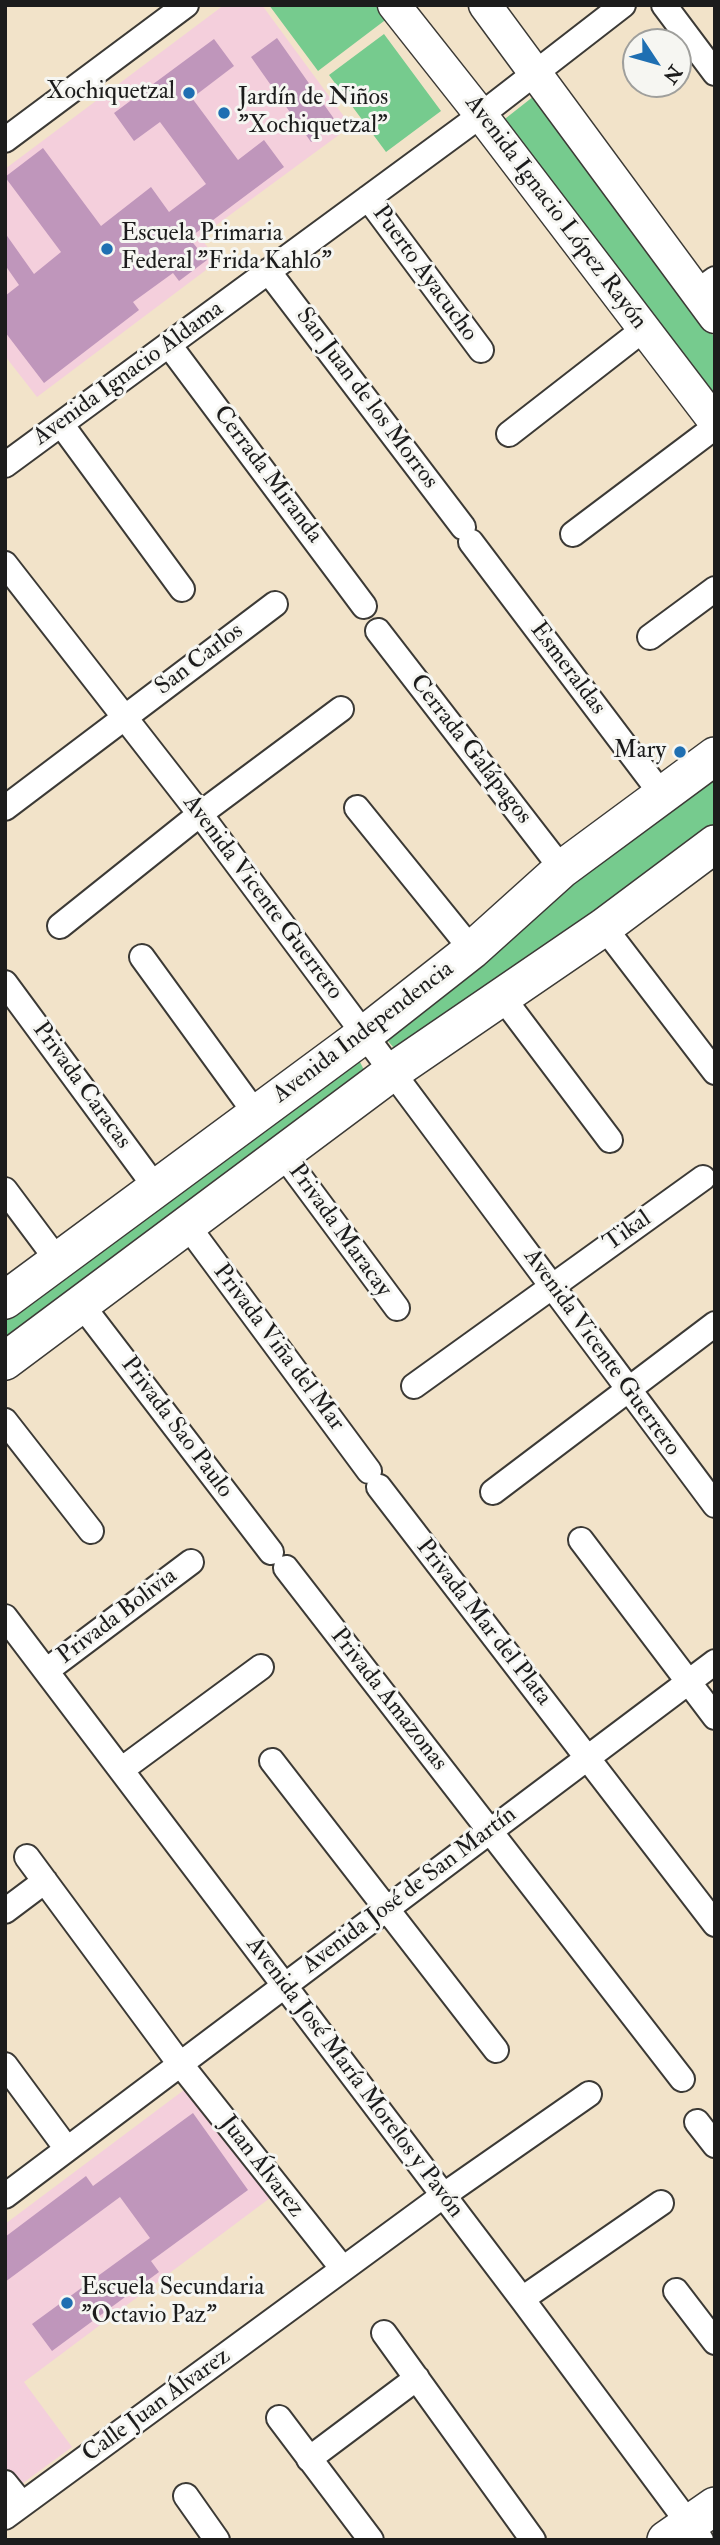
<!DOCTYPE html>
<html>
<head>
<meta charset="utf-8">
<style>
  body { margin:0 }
  #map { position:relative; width:720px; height:2545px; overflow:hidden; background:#f2e3c9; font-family:"IM FELL Double Pica",serif }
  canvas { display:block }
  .frame { position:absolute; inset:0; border:7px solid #1c1c1c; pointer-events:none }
  .north { position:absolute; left:622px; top:28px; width:70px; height:70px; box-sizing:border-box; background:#f6f6f2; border:2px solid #9f9f9c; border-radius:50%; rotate:126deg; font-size:19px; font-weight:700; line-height:28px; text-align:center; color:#1c1c1c }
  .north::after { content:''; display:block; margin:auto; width:24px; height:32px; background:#1f6fb2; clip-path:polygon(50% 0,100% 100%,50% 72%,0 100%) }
</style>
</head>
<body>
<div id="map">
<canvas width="720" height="2545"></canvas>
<div class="frame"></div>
<div class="north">N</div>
</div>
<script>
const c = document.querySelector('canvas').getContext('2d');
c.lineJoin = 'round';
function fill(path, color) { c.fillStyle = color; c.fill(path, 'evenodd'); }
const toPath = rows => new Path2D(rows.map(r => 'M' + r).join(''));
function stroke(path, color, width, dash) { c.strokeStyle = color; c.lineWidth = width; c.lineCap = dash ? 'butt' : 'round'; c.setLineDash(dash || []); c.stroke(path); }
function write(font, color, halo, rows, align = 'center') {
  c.font = font + ' "IM FELL Double Pica",serif'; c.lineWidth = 6; c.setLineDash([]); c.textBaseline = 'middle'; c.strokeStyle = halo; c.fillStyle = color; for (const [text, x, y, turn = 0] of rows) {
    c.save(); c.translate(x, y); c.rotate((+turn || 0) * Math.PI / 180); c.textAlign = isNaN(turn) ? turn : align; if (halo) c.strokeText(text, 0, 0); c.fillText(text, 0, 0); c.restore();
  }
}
fill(toPath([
  [224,5,262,5,351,126,200,237,218,261,37,397,5,356,5,169],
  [188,2087,270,2198,24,2382,72,2447,19,2486,5,2467,5,2224]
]), '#f4cfdc');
fill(toPath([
  [269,5,378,5,388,18,318,71],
  [384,34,441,111,386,152,329,75],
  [534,96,715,338,715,400,501,122],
  [715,770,715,826,602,915,496,990,394,1048,387,1040,551,894],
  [356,1054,365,1072,5,1347,5,1317]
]), '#76cb8e');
fill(toPath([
  [277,38,337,123,311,142,251,57],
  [214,39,234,66,192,98,238,160,264,140,284,167,189,238,207,260,179,281,173,273,133,302,139,310,44,383,5,332,5,296,19,285,5,265,5,233,34,274,61,252,5,177,43,148,101,226,151,187,169,212,206,184,160,122,134,141,114,113],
  [193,2113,248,2190,151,2261,159,2272,52,2351,32,2324,150,2238,120,2197,5,2282,5,2237,86,2176,93,2186]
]), '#bf96bb');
const minor = toPath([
  [664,5,715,73],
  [5,140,186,5],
  [368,198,481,350],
  [268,271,463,527],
  [697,292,715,279],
  [169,345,364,606],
  [61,424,182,589],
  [509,434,644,329],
  [5,465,481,115,623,5],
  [573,534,715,427],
  [471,542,663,796],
  [5,564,200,814,715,1505],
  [378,631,562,869],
  [650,637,715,589],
  [5,808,275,604],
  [357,808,472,950],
  [60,926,200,814,341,709],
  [604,927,715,1072],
  [142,957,256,1114],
  [5,983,156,1188],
  [503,998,610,1140],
  [282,1153,397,1308],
  [5,1190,58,1261],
  [187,1225,369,1471],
  [81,1304,271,1552],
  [414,1386,703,1178],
  [5,1421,91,1531],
  [379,1487,715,1924],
  [493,1492,715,1324],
  [581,1540,715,1717],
  [286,1568,682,2079],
  [5,1617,522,2299,701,2540],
  [46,1671,191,1562],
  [272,1761,496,2050],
  [121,1770,261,1667],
  [27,1857,174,2056,343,2269],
  [5,1911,45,1881],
  [5,2065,67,2149],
  [697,2122,715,2145],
  [5,2196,715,1662],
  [676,2291,715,2342],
  [522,2299,661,2203],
  [384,2333,533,2540],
  [279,2418,371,2540],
  [309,2459,417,2378],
  [5,2483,22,2504],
  [186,2496,217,2540],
  [5,2517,444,2195,589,2094]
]);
const tertiary = toPath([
  [394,5,481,115,715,422],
  [485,5,715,317]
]);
const secondary = toPath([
  [5,1300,365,1034,472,950,562,869,715,756],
  [5,1361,392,1072,604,927,715,844],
  [666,2540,715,2506]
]);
stroke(minor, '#3c3a36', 28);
stroke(tertiary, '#3c3a36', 35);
stroke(secondary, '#3c3a36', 40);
stroke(minor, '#fff', 24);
stroke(tertiary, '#fff', 32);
stroke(secondary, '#fff', 37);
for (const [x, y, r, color] of [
  [189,93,7,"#1f6fb2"],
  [224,113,7,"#1f6fb2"],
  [107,249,7,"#1f6fb2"],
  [680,752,7,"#1f6fb2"],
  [67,2303,7,"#1f6fb2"]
]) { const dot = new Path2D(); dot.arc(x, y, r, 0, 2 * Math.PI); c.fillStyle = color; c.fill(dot); stroke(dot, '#f6f6f2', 2.5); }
write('24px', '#1c1c1c', '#f6f6f2', [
  ["Xochiquetzal",175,93,"right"],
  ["Jardín de Niños",238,99],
  ["\"Xochiquetzal\"",238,127],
  ["Escuela Primaria",121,235],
  ["Federal \"Frida Kahlo\"",121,263],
  ["Mary",666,752,"right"],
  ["Escuela Secundaria",81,2289],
  ["\"Octavio Paz\"",81,2317]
], 'left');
write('24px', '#1c1c1c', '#f6f6f2', [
  ["Avenida Ignacio López Rayón",555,213,53],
  ["Puerto Ayacucho",424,274,54],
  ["Avenida Ignacio Aldama",129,374,-36],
  ["San Juan de los Morros",366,399,53],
  ["Cerrada Miranda",267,475,53],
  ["San Carlos",200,660,-37],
  ["Esmeraldas",567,669,53],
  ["Cerrada Galápagos",470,750,52],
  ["Avenida Vicente Guerrero",262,898,53],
  ["Avenida Independencia",364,1033,-37],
  ["Privada Caracas",81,1086,54],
  ["Privada Maracay",339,1231,54],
  ["Tikal",628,1232,-35],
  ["Privada Viña del Mar",278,1348,53],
  ["Avenida Vicente Guerrero",601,1353,54],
  ["Privada Sao Paulo",176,1428,53],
  ["Privada Bolivia",118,1617,-37],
  ["Privada Mar del Plata",483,1623,52],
  ["Privada Amazonas",388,1700,52],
  ["Avenida José de San Martín",410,1891,-37],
  ["Avenida José María Morelos y Pavón",354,2078,53],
  ["Juan Álvarez",261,2167,52],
  ["Calle Juan Álvarez",157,2406,-36]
]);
</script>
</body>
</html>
